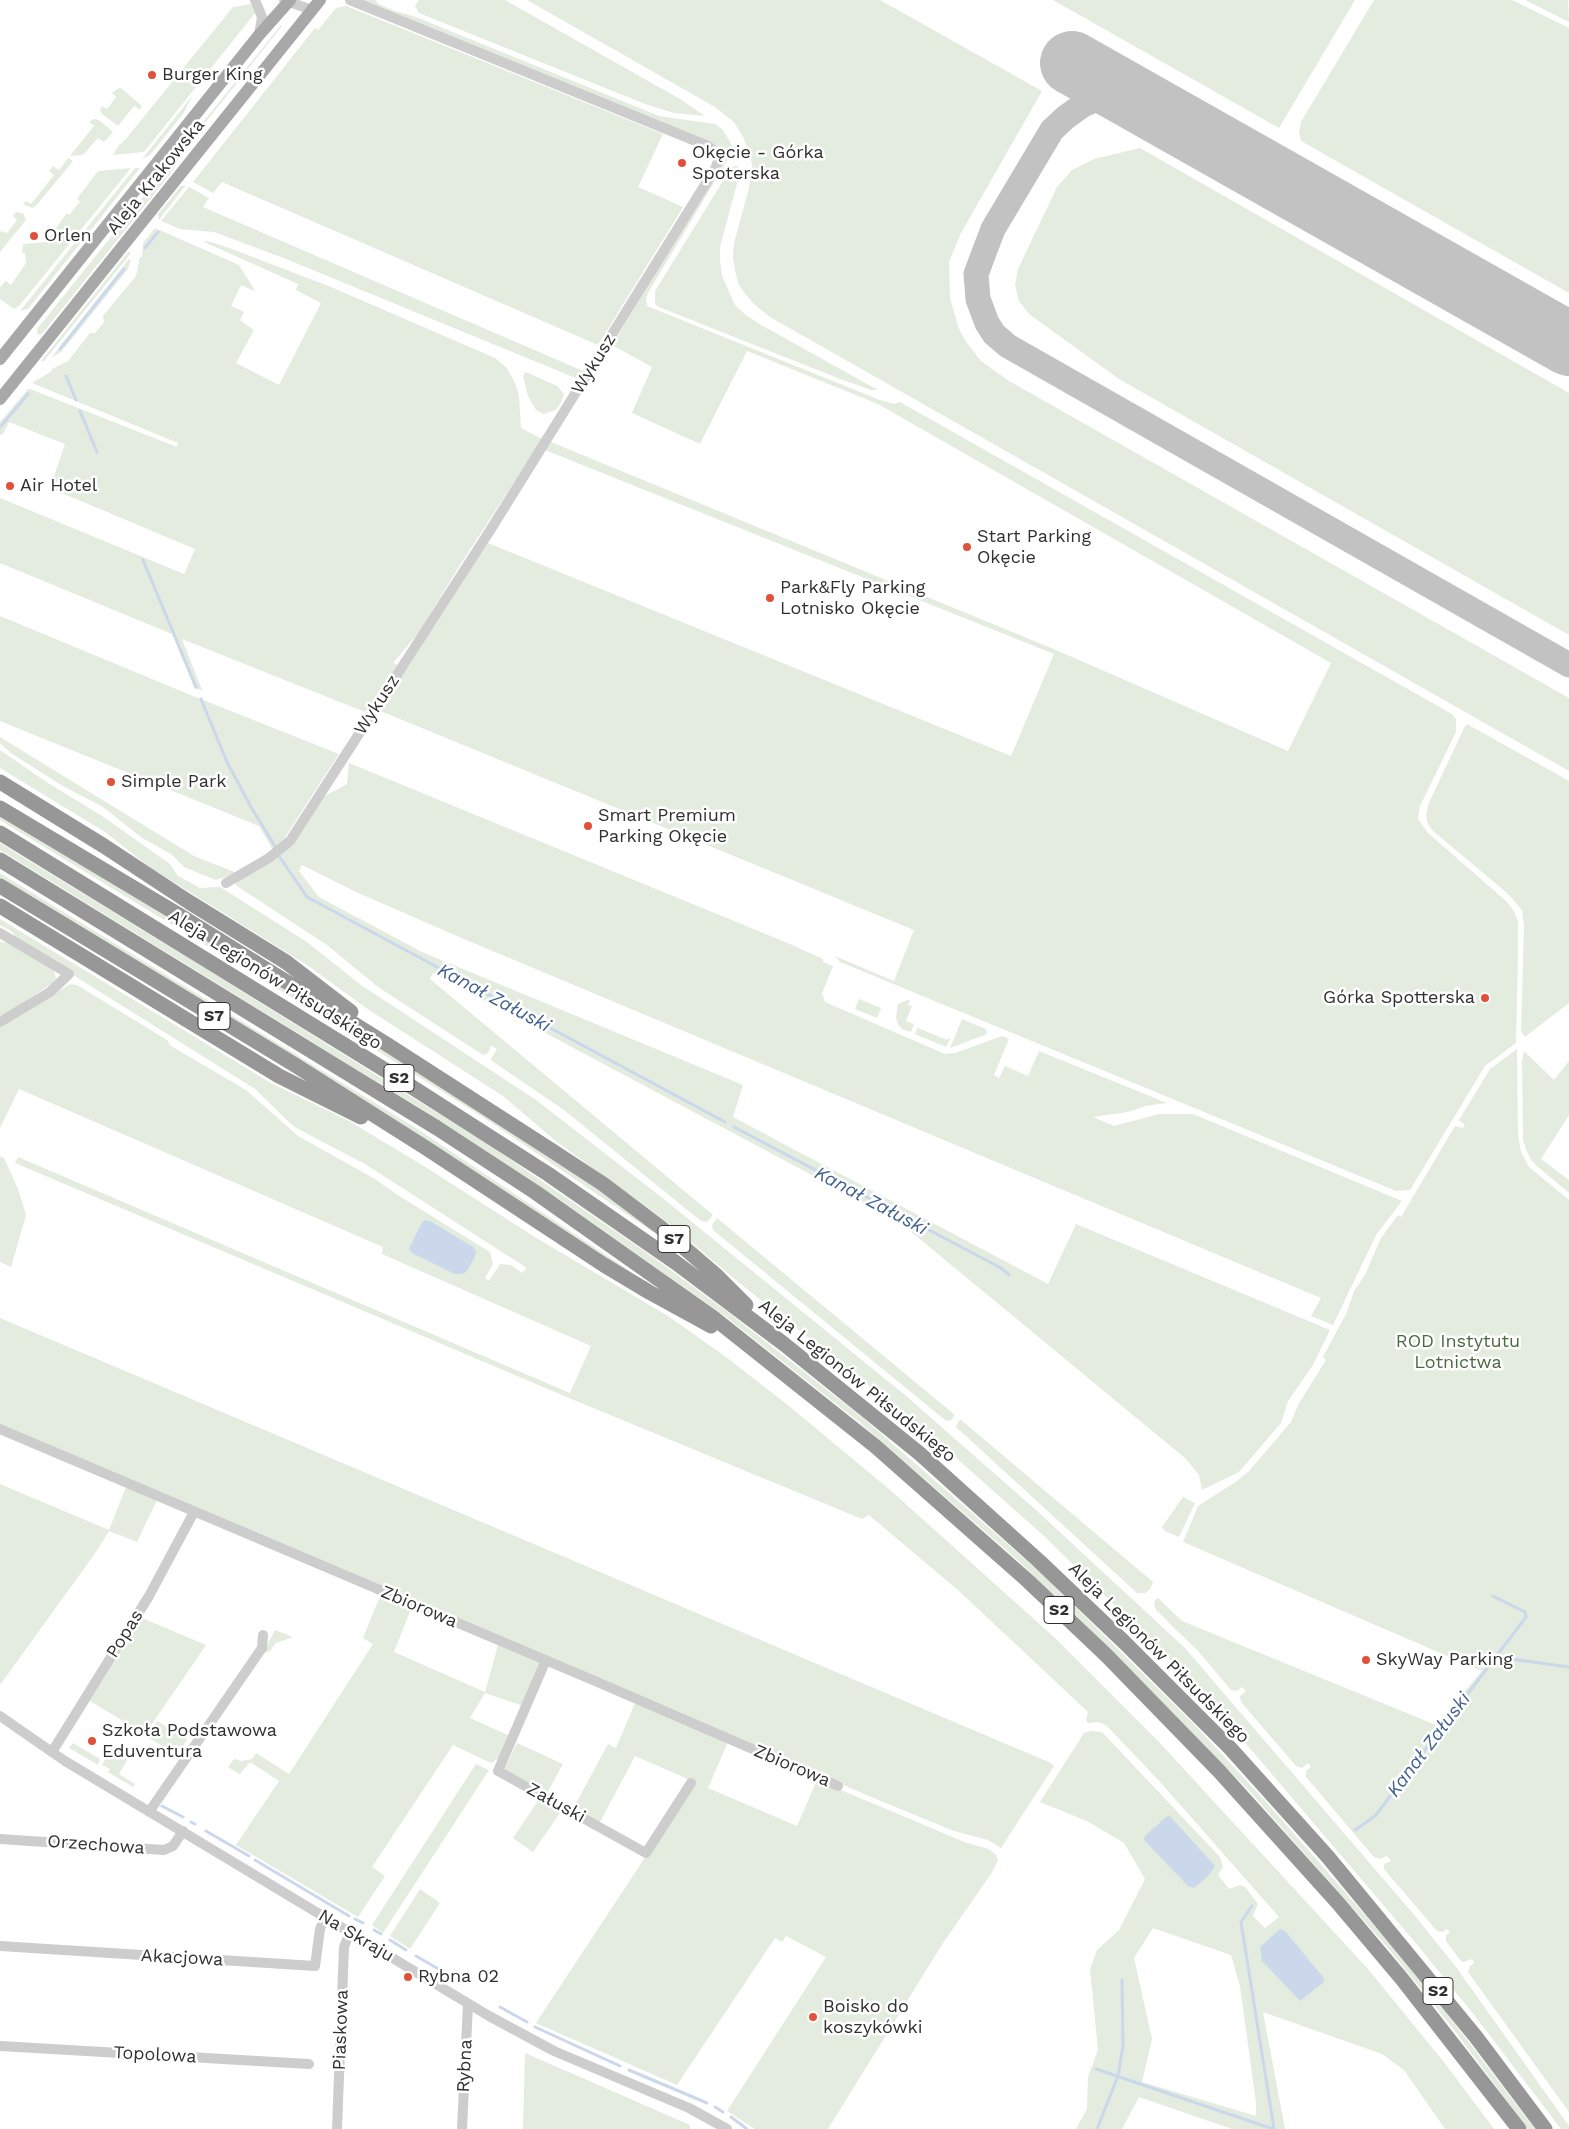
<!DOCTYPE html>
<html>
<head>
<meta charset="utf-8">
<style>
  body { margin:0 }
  canvas { display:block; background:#fff }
</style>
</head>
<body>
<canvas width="1569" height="2129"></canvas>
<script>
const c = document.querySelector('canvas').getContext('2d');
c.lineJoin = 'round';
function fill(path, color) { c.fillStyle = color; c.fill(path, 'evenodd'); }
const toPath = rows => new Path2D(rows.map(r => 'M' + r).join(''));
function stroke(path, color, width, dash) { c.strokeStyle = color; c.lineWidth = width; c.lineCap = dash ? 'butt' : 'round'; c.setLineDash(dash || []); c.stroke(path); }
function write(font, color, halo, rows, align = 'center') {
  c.font = font + ' "Work Sans",sans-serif'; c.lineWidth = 5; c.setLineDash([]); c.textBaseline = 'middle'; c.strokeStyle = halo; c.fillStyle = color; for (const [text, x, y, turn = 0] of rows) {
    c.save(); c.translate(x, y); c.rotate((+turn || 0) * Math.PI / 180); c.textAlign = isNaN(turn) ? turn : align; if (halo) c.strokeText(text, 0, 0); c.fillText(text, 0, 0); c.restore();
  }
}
fill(toPath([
  [360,0,375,0,379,4,395,11,416,17,659,116,715,124,723,130,734,149,648,293,646,299,647,306,880,400,894,404,900,402,1452,714,1456,719,1456,732,1420,806,1418,819,1428,833,1506,901,1514,911,1518,922,1518,953,1516,1043,1485,1066,1410,1190,1396,1191,840,962,835,956,894,981,914,930,378,710,409,666,488,543,1011,756,1054,654,545,450,551,442,1056,650,1288,751,1331,663,878,404,747,351,700,444,632,413,652,367,612,345,730,151],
  [419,0,505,0,680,99,705,116,674,113,645,104,419,13,415,6],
  [527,0,880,0,1042,91,961,233,949,262,950,298,959,329,967,343,981,361,1009,381,1569,698,1569,771,770,317,755,305,747,296,739,285,735,271,733,257,734,243,749,188,752,165,750,154,743,137,734,122,715,107],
  [1053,0,1355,0,1279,128],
  [1374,0,1512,0,1569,28,1569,293,1301,141,1299,132,1301,122],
  [1525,0,1568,0,1569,22],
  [251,4,255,13,144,152,113,155,118,146,125,140,233,7],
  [346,6,663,134,638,187,683,207,598,345,222,182,213,193,193,182,315,28,318,30,336,8],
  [281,25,282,26,183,151,171,173,42,334,38,335,37,329],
  [121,88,142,106,140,110,134,106,118,126,102,114,100,110,102,106,107,109,116,97,112,93,117,89],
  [193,95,183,114,150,155,142,159],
  [94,119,99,120,113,132,104,142,98,138,83,155,70,156,94,126,89,122],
  [1140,148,1569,393,1569,635,1119,379,1029,314,1019,301,1015,285,1018,269,1057,187,1072,170,1094,159],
  [68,158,73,161,36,206,32,208,23,204,26,201,31,204,54,175,49,171,53,166,59,170],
  [735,166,738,166,738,180,720,247,720,260,722,276,735,305,747,316,763,326,878,390,871,390,840,379,659,307,655,304,655,291,731,168],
  [131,168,19,306,14,309,0,299,0,287,6,281,11,285,26,263,25,253,22,253,23,244,46,242,67,213,69,215,80,202,77,199,98,171],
  [135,168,140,168,28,309,20,311],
  [186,185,159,220,158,214,181,186],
  [189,187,209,198,203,207,583,371,578,379,286,259,214,232,180,229,161,221],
  [16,212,23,213,26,220,0,252,0,231,7,233,17,220,13,216],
  [155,228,239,265,254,289,254,291,241,285,231,306,244,312,240,320,254,330,236,363,279,385,321,303,296,290,298,284,202,241,211,242,232,249,331,287,495,358,507,368,515,383,519,396,521,428,542,439,460,565,419,632,393,663,398,665,365,712,182,639,202,690,195,689,172,634,0,563,0,498,184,574,195,549,50,488,65,444,9,422,3,434,0,435,0,422,28,389,30,389,177,447,178,443,32,383,52,371,52,369,68,361,90,333,95,333,104,322,103,316,136,276,140,257,142,257,143,243],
  [129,251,131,253,44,361,41,361],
  [131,259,128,269,61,352,51,358,128,260],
  [526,372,557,386,564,394,562,401,556,410,543,414,536,410,528,396,523,376],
  [0,616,193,696,339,754,285,837,282,846,273,850,259,826,0,721],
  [1467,724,1569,781,1569,1003,1526,1036,1524,1036,1521,1031,1524,925,1522,910,1507,893,1432,830,1428,824,1426,816,1428,805,1464,728],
  [0,737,194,856,237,873,216,880,184,867,171,854,142,838,103,807,61,785,11,753,0,743],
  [0,750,48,783,102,816,170,864,178,876,200,888,220,887,307,942,361,985,536,1100,665,1200,905,1395,1036,1510,1185,1648,1416,1917,1456,1967,1569,2126,1569,2129,1561,2129,1475,2016,1419,1947,1196,1685,1044,1536,927,1432,742,1285,662,1218,557,1142,503,1096,369,1010,307,965,151,868,105,832,0,768],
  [349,763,790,944,823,959,823,962,833,966,822,993,825,1002,945,1054,955,1053,1002,1036,1009,1039,994,1075,999,1078,1005,1066,1028,1076,1039,1051,1167,1103,1145,1106,1128,1112,1093,1117,1114,1126,1159,1114,1193,1114,1402,1201,1376,1235,1333,1325,1311,1316,1321,1298,464,939,356,892,302,865,299,871,319,897,422,952,743,1085,733,1117,1048,1284,1076,1224,1330,1330,1313,1365,1288,1401,1281,1423,1239,1472,1202,1490,1199,1475,1185,1458,898,1221,433,973,430,979,713,1215,707,1222,701,1221,564,1110,492,1061,491,1059,497,1049,491,1046,488,1053,483,1055,378,987,327,945,237,886,235,883,300,834,325,796,347,784],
  [0,815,320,1009,602,1192,654,1231,653,1232,489,1121,317,1013,0,820],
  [0,843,190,959,492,1147,650,1255,729,1313,863,1418,1042,1574,1194,1724,1268,1804,1387,1940,1448,2015,1535,2129,1528,2129,1454,2030,1387,1947,1251,1793,1088,1627,1013,1556,859,1422,726,1317,559,1199,418,1107,0,850],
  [0,873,419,1130,627,1269,620,1267,220,1012,0,878],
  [0,919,271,1083,349,1121,427,1168,538,1239,668,1316,726,1357,789,1406,889,1489,1055,1638,1159,1742,1368,1969,1447,2066,1494,2129,1445,2129,1404,2070,1382,2054,1263,2012,1285,2129,1232,2129,1139,2097,1122,2129,1076,2129,1087,2109,1088,2077,1098,2050,1090,1969,1097,1950,1119,1930,1145,1879,1124,1843,1087,1821,1040,1802,1084,1733,1091,1731,1102,1732,1220,1857,1223,1867,1218,1875,1229,1889,1240,1885,1245,1887,1258,1904,1253,1916,1265,1928,1279,1917,1161,1783,1106,1725,1098,1722,1088,1723,1086,1720,1088,1712,959,1591,869,1515,862,1519,569,1398,15,1163,18,1157,570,1393,591,1346,382,1254,383,1247,19,1089,0,1128,0,1026,65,987,71,984,77,985,167,1040,171,1046,246,1090,298,1136,375,1179,396,1194,490,1252,493,1264,485,1278,489,1281,500,1264,511,1265,522,1273,527,1268,365,1164,302,1131,293,1126,255,1089,19,941,11,931,0,925],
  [1153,1928,1231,1955,1240,1986,1256,2103,1256,2116,1142,2082,1152,2039,1134,1958],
  [0,942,13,943,53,968,56,978,54,982,0,1018],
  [859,999,881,1008,877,1018,855,1009],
  [910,999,908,1005,912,1006,906,1021,914,1024,911,1032,902,1029,898,1024,896,1018,898,1004],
  [962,1019,986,1029,987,1034,950,1048],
  [918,1028,947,1040,948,1038,950,1039,946,1047,915,1034],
  [1517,1049,1518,1134,1521,1152,1529,1167,1569,1200,1569,2112,1468,1972,1470,1966,1474,1963,1472,1959,1464,1962,1461,1961,1446,1941,1446,1935,1450,1932,1447,1929,1442,1932,1437,1931,1384,1869,1384,1864,1391,1861,1387,1856,1380,1859,1374,1857,1306,1777,1306,1771,1311,1767,1308,1763,1302,1768,1296,1766,1241,1702,1240,1696,1246,1691,1242,1687,1237,1691,1231,1690,1198,1651,1156,1610,1154,1605,1155,1600,1158,1598,1182,1621,1436,1725,1482,1671,1183,1542,1198,1506,1237,1481,1249,1471,1291,1422,1298,1405,1326,1360,1323,1357,1347,1312,1354,1291,1365,1275,1381,1238,1398,1215,1401,1217,1455,1126,1463,1128,1465,1125,1459,1120,1490,1069],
  [1524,1051,1554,1080,1569,1061,1569,1115,1541,1159,1569,1180,1569,1193,1538,1167,1531,1160,1527,1152,1523,1140,1522,1061],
  [0,1156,4,1158,18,1189,26,1215,11,1267,0,1262],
  [717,1218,955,1415,950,1421,945,1420,713,1230,712,1225],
  [0,1318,1051,1763,1054,1766,1001,1848,988,1840,954,1831,876,1799,0,1425],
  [960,1419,1153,1582,1150,1589,1145,1593,1137,1593,956,1427],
  [0,1484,109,1530,126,1487,157,1500,137,1542,109,1531,96,1552,0,1685],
  [1183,1497,1195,1503,1179,1537,1165,1531,1162,1527],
  [380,1596,411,1609,394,1652,485,1692,498,1645,540,1662,523,1706,485,1693,470,1718,512,1737,499,1758,491,1763,453,1745,372,1867,385,1876,358,1917,236,1845,279,1781,250,1762,240,1774,228,1767,234,1759,242,1761,252,1759,256,1753,289,1774,373,1644,363,1638],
  [142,1618,206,1645,145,1734,90,1701],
  [275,1630,293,1637,276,1643,270,1651,263,1653],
  [635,1703,728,1742,708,1788,797,1826,817,1780,967,1843,989,1849,996,1855,998,1860,991,1874,943,1943,828,2129,755,2129,727,2111,826,1957,786,1936,782,1942,775,1938,677,2085,536,2023,646,1856,690,1780,635,1756,599,1824,573,1809,608,1744,616,1748],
  [157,1721,187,1739,178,1755,147,1737],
  [73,1743,100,1759,98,1765,69,1748],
  [517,1743,563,1764,546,1795,503,1772],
  [116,1749,129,1757,119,1774,135,1784,133,1787,108,1772,110,1769,102,1765,110,1750],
  [476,1764,489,1770,383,1933,372,1925],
  [540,1798,562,1810,533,1852,513,1838],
  [420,1889,440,1903,410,1949,390,1936],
  [525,2053,690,2125,690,2129,523,2129]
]), '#e3ecde');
fill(toPath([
  [425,1220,430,1221,473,1247,476,1251,475,1257,466,1272,462,1274,455,1274,412,1253,409,1249,422,1222],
  [1170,1816,1215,1866,1209,1875,1194,1888,1188,1886,1144,1840,1145,1836,1166,1817],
  [1280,1929,1285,1931,1323,1977,1324,1982,1300,2001,1262,1961,1260,1947]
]), '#cbd8eb');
stroke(toPath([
  [145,248,158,232],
  [60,349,124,269],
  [66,376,76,400],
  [80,411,97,452],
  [0,427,28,394],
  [143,560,196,687],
  [201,699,227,762,251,807,276,848],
  [279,856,307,897,725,1122],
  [734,1127,1001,1268,1009,1275],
  [1497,1657,1569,1667],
  [162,1806,183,1817],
  [191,1822,195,1824],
  [1355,1830,1375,1816,1526,1617,1525,1612,1493,1596],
  [206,1831,249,1856],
  [255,1860,349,1916],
  [1252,1906,1241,1922,1274,2129],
  [355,1919,363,1923],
  [374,1930,381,1934],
  [390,1940,406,1950],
  [416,1956,442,1971],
  [500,2007,527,2022],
  [535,2027,620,2066],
  [1096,2069,1273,2129],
  [629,2070,707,2103],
  [715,2107,723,2112],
  [731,2117,747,2129],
  [1097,2129,1118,2076,1123,2046,1122,1980]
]), '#cbd8eb', 3);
stroke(toPath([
  [1135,98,1099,98,1083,105,1066,117,1052,130,993,229,976,274,978,299,987,323,994,334,1008,346,1569,665]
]), '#c2c2c2', 25);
stroke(toPath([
  [1072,63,1569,344]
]), '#c2c2c2', 64);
stroke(toPath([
  [255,0,262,17,259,35],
  [284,0,312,10],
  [226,883,269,858,290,841,491,529,716,167,718,160,715,151,708,146,350,0],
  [0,933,69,974,50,992,0,1022],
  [0,1429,595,1681,838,1786],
  [546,1660,498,1771,646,1853,691,1783],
  [0,1716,65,1761,489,2016,554,2051,689,2108,727,2129],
  [52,1752,149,1596,194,1512],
  [149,1812,262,1648,263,1635],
  [0,1839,164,1850,173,1846,183,1831],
  [0,1946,315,1966,320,1929,325,1918],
  [0,2046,309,2064],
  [337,2129,344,1947,350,1932],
  [462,2129,468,2004]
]), '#cdcdcd', 10);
stroke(toPath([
  [0,359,259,35,290,0],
  [0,399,320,0]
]), '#a8a8a8', 12);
stroke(toPath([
  [0,782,104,846,189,902,286,962,351,1012],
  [0,808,179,915,388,1045,551,1150,603,1184,660,1227,717,1276,746,1305],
  [0,833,390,1073,548,1174,675,1262,784,1344,919,1453,1039,1561,1124,1642,1230,1748,1328,1857,1476,2037,1545,2129],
  [0,860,437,1128,535,1192,715,1319,875,1446,1028,1581,1106,1655,1219,1771,1338,1903,1402,1979,1519,2129],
  [0,886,295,1065,426,1148,604,1265,649,1292,711,1326],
  [0,906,279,1076,361,1117]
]), '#979797', 15);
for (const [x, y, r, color] of [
  [152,75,5,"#df5239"],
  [682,163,5,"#df5239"],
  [34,236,5,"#df5239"],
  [10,486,5,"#df5239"],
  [967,547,5,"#df5239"],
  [770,598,5,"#df5239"],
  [111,782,5,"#df5239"],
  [588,826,5,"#df5239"],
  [1485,998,5,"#df5239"],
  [1366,1660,5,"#df5239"],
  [92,1741,5,"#df5239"],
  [408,1977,5,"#df5239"],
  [813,2017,5,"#df5239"]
]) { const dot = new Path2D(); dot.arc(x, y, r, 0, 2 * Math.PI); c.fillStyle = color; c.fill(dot); stroke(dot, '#fff', 2); }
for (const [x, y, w] of [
  [214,1016,32],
  [399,1078,30],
  [674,1239,32],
  [1059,1610,30],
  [1438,1991,30]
]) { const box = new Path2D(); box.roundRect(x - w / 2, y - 13.5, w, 27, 4); c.fillStyle = '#fff'; c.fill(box); stroke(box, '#303030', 1); }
write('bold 16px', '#303030', null, [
  ["S7",214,1016],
  ["S2",399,1078],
  ["S7",674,1239],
  ["S2",1059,1610],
  ["S2",1438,1991]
]);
write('18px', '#303030', '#fff', [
  ["Burger King",162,75],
  ["Okęcie - Górka",692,153],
  ["Spoterska",692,174],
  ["Orlen",44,236],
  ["Air Hotel",20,486],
  ["Start Parking",977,537],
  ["Okęcie",977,558],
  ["Park&Fly Parking",780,588],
  ["Lotnisko Okęcie",780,609],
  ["Simple Park",121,782],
  ["Smart Premium",598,816],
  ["Parking Okęcie",598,837],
  ["Górka Spotterska",1475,998,"right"],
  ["SkyWay Parking",1376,1660],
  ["Szkoła Podstawowa",102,1731],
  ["Eduventura",102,1752],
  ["Rybna 02",418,1977],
  ["Boisko do",823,2007],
  ["koszykówki",823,2028]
], 'left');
write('18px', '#303030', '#fff', [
  ["Aleja Krakowska",156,177,-51],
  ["Wykusz",594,364,-58],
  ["Wykusz",377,705,-57],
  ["Aleja Legionów Piłsudskiego",275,980,32],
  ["Aleja Legionów Piłsudskiego",857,1381,39],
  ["Zbiorowa",419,1607,23],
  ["Popas",125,1634,-58],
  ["Aleja Legionów Piłsudskiego",1159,1653,45],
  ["Zbiorowa",792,1766,23],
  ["Załuski",556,1803,29],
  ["Orzechowa",96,1845,4],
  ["Na Skraju",356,1936,31],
  ["Akacjowa",182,1958,3],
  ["Piaskowa",341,2030,-88],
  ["Topolowa",155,2055,3],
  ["Rybna",465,2066,-87]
]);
write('18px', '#496a3e', '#fff', [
  ["ROD Instytutu",1458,1342],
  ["Lotnictwa",1458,1363]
]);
write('italic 19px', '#405f8f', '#fff', [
  ["Kanał Załuski",494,998,28],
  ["Kanał Załuski",871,1201,28],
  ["Kanał Załuski",1429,1745,-53]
]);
</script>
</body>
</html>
